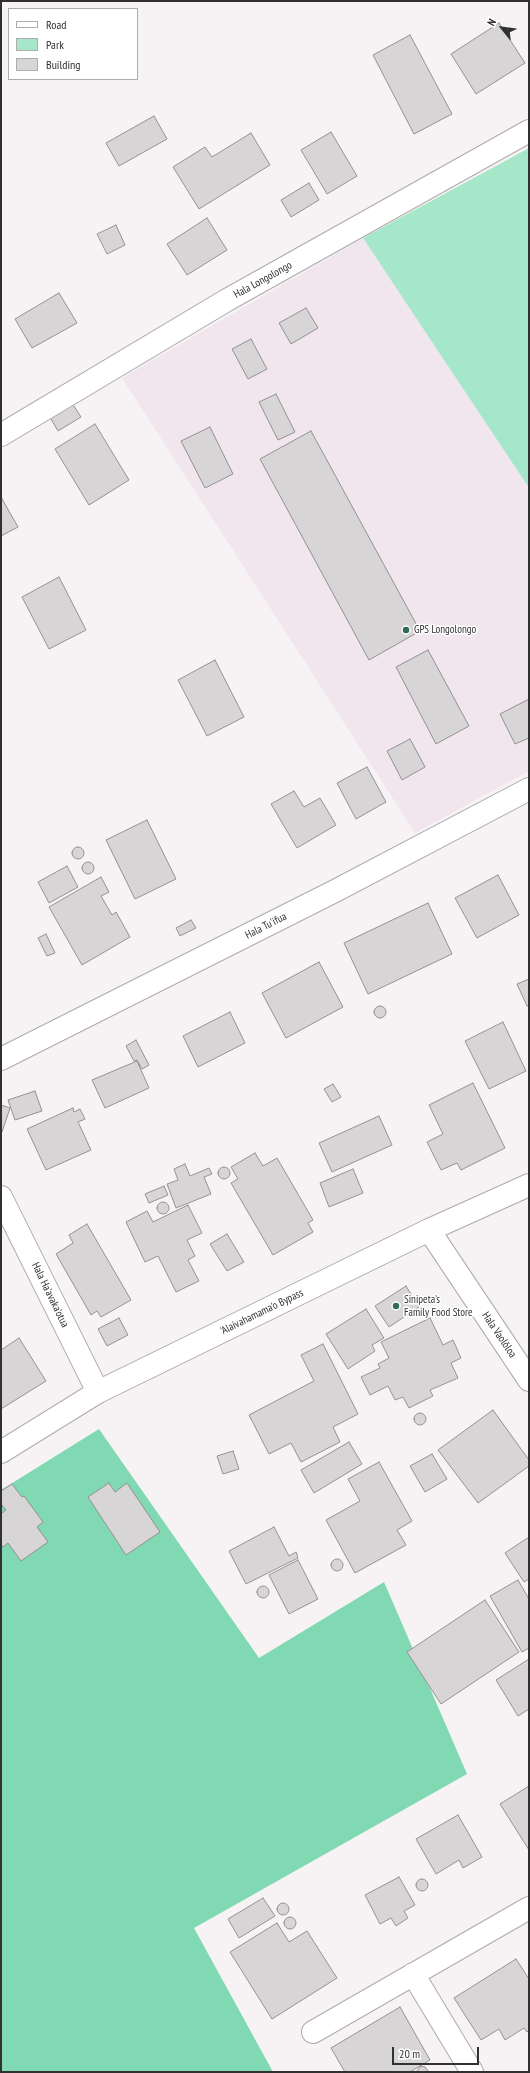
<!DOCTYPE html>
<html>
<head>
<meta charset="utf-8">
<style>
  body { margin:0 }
  #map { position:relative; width:530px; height:2073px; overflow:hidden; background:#f7f3f5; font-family:"PT Sans Narrow",sans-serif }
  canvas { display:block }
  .frame { position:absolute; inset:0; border:2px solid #323132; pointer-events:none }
  .legend { position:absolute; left:8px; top:8px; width:130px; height:72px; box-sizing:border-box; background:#fff; border:1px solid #adadad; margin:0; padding:5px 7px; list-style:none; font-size:12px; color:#323132 }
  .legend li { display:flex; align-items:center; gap:8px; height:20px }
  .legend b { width:20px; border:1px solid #adadad }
  .north { position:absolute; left:482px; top:8px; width:40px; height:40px; -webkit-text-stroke:3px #fff; paint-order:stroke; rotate:299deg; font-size:11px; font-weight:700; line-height:16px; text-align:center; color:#323132 }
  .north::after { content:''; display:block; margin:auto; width:14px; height:18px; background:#323132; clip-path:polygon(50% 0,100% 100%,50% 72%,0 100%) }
  .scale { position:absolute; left:392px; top:2047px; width:87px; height:18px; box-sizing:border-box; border:2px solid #323132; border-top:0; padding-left:5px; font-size:12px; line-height:14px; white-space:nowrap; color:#323132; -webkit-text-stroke:3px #fff; paint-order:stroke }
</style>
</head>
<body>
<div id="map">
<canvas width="530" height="2073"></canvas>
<div class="frame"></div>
<ul class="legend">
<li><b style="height:5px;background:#fff"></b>Road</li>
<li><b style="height:11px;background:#a5e7c8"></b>Park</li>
<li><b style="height:11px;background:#d8d5d7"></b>Building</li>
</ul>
<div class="north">N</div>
<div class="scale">20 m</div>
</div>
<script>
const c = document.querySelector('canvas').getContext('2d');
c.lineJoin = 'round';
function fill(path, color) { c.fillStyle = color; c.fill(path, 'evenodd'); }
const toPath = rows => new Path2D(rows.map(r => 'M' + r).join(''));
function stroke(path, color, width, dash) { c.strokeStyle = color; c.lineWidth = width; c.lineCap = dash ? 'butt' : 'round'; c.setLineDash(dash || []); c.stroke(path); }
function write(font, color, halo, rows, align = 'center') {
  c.font = font + ' "PT Sans Narrow",sans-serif'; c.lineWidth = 3; c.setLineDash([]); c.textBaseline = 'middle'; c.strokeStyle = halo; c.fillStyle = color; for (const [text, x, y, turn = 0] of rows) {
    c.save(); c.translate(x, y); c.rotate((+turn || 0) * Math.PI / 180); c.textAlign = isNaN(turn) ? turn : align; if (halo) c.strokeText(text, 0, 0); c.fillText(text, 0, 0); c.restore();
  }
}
fill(toPath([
  [363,238,529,488,529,771,415,833,122,378]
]), '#f1e6ed');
fill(toPath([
  [529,148,529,488,363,238]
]), '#a5e7c8');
fill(toPath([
  [99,1429,259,1658,384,1582,467,1774,194,1928,273,2072,1,2072,1,1490]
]), '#80d9b2');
const building = toPath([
  [499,23,525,63,476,94,451,54,499,23],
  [410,35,452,114,414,134,373,55,410,35],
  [154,116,167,139,119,166,106,143,154,116],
  [331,132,357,176,327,194,301,150,331,132],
  [251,133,270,165,199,209,173,167,205,147,212,157,251,133],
  [309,183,319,200,291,217,281,200,309,183],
  [207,218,227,250,187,275,167,244,207,218],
  [116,225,125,245,107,254,97,234,116,225],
  [59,293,77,323,32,348,15,319,59,293],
  [306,308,318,328,291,344,279,323,306,308],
  [251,339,267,369,248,379,232,349,251,339],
  [276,394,295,432,278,440,259,402,276,394],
  [70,400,81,417,58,431,48,414,70,400],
  [95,424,129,480,89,505,55,449,95,424],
  [210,427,233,474,205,488,181,441,210,427],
  [311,431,420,631,369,660,260,459,311,431],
  [1,497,18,527,1,536,1,497],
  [59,577,86,630,49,649,22,597,59,577],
  [428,650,469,726,436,744,396,667,428,650],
  [215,660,244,717,207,736,178,680,215,660],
  [529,699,529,738,515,744,500,714,529,699],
  [410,739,425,767,402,780,387,751,410,739],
  [367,767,386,802,356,819,337,783,367,767],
  [294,791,304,807,320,798,336,825,297,848,271,804,294,791],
  [147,820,176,879,135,899,106,840,147,820],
  '72 853a6 6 0 1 1 12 0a6 6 0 1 1-12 0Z',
  '82 868a6 6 0 1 1 12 0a6 6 0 1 1-12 0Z',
  [67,866,78,887,49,903,38,882,67,866],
  [498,875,519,915,477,938,455,898,498,875],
  [101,877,109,892,101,896,112,915,116,912,130,937,82,965,49,907,101,877],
  [428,903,452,954,368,994,344,943,428,903],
  [191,920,196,928,180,936,176,928,191,920],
  [46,934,55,953,47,956,38,938,46,934],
  [319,962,343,1007,286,1038,262,993,319,962],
  [529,979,529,1006,527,1006,517,984,529,979],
  '374 1012a6 6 0 1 1 12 0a6 6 0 1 1-12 0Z',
  [230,1012,245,1043,198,1067,183,1036,230,1012],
  [503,1022,526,1071,489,1089,465,1041,503,1022],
  [136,1040,149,1065,142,1069,137,1060,134,1061,126,1046,136,1040],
  [137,1061,149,1088,105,1108,92,1080,137,1061],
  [473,1083,505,1148,461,1170,457,1163,441,1170,427,1142,443,1134,429,1105,473,1083],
  [333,1084,341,1097,332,1102,324,1089,333,1084],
  [35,1091,42,1111,15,1120,8,1100,35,1091],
  [1,1105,10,1108,2,1132,1,1131,1,1105],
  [73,1108,74,1112,80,1109,85,1119,78,1122,91,1150,46,1170,27,1129,73,1108],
  [379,1116,392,1145,332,1172,319,1143,379,1116],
  [255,1153,263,1166,277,1158,313,1220,308,1223,313,1232,273,1255,231,1183,238,1179,231,1167,255,1153],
  [185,1164,190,1176,209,1168,212,1174,204,1177,211,1194,176,1208,167,1184,178,1180,174,1169,185,1164],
  '218 1173a6 6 0 1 1 12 0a6 6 0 1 1-12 0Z',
  [353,1169,363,1193,329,1207,320,1183,353,1169],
  [164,1186,168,1195,149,1203,145,1194,164,1186],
  '157 1208a6 6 0 1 1 12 0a6 6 0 1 1-12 0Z',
  [188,1205,202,1233,187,1240,195,1256,188,1260,199,1281,176,1292,158,1256,145,1262,126,1222,147,1211,153,1222,188,1205],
  [87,1224,131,1300,101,1317,97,1311,91,1315,56,1254,73,1243,69,1235,87,1224],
  [227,1234,244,1262,227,1271,210,1244,227,1234],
  [406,1286,419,1307,389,1327,375,1306,406,1286],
  [366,1309,384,1338,372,1345,375,1351,348,1369,326,1334,366,1309],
  [119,1318,128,1335,107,1346,98,1329,119,1318],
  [430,1318,443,1345,453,1340,461,1358,451,1363,458,1378,430,1390,433,1396,409,1408,403,1397,395,1400,388,1386,370,1395,361,1377,380,1368,378,1364,389,1358,381,1342,430,1318],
  [19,1338,46,1381,1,1409,1,1350,19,1338],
  [323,1344,358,1414,333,1427,340,1442,301,1462,291,1443,269,1454,249,1415,314,1381,301,1355,323,1344],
  [493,1410,529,1460,529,1466,478,1503,438,1450,493,1410],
  '414 1419a6 6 0 1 1 12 0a6 6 0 1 1-12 0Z',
  [349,1442,362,1464,314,1493,301,1470,349,1442],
  [233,1451,239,1469,223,1474,217,1456,233,1451],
  [432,1454,447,1479,425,1492,410,1466,432,1454],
  [379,1462,412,1521,397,1530,406,1545,355,1573,326,1520,360,1501,348,1479,379,1462],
  [109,1483,115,1492,127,1483,160,1532,126,1555,88,1497,109,1483],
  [12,1484,22,1497,24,1496,43,1522,37,1527,48,1542,21,1561,8,1543,3,1547,1,1544,1,1514,6,1510,1,1504,1,1491,12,1484],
  [274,1527,289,1556,296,1552,298,1558,246,1584,229,1551,274,1527],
  [529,1537,529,1579,524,1582,505,1553,529,1537],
  '331 1565a6 6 0 1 1 12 0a6 6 0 1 1-12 0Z',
  [298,1560,318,1599,289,1614,269,1575,298,1560],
  [518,1580,529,1599,529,1648,522,1652,490,1596,518,1580],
  '257 1592a6 6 0 1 1 12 0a6 6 0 1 1-12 0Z',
  [485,1600,519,1652,441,1704,407,1652,485,1600],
  [529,1659,529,1709,518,1716,496,1680,529,1659],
  [529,1786,529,1850,500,1804,529,1786],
  [458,1815,482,1857,463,1868,459,1860,436,1874,416,1839,458,1815],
  [399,1877,415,1905,404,1911,408,1918,396,1926,391,1918,380,1924,365,1895,399,1877],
  '416 1885a6 6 0 1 1 12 0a6 6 0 1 1-12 0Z',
  [263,1898,275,1916,239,1938,228,1919,263,1898],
  '277 1909a6 6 0 1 1 12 0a6 6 0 1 1-12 0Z',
  '284 1923a6 6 0 1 1 12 0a6 6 0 1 1-12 0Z',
  [277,1923,289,1942,307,1931,337,1978,272,2019,230,1952,277,1923],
  [516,1959,529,1979,529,2030,527,2032,524,2028,505,2040,499,2029,481,2040,454,1998,516,1959],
  [400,2007,430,2060,410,2072,345,2072,331,2048,400,2007],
  [421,2066,425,2067,429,2072,416,2072,421,2066]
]);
fill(building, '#d8d5d7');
stroke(building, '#949192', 1);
const street = toPath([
  [1,435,227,300,529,131],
  [1,1059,335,891,529,789],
  [1,1197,98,1392],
  [429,1230,529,1380],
  [413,1974,472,2072],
  [313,2032,529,1908]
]);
const secondary = toPath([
  [1,1452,98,1392,429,1230,529,1185]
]);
stroke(street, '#aeaaac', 24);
stroke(secondary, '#aeaaac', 24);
stroke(street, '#fff', 22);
stroke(secondary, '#fff', 22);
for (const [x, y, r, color] of [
  [406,630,4,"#326b53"],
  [396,1306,4,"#326b53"]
]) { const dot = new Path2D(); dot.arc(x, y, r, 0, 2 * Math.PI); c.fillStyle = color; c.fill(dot); stroke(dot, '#fff', 1.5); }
write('11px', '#323132', '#fff', [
  ["Hala Longolongo",263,280,-29],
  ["Hala Tu'ifua",266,926,-27],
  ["Hala Ha'avaka'otua",50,1295,64],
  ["'Alaivahamama'o Bypass",262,1312,-26],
  ["Hala Vaolōloa",499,1335,56]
]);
write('11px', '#323132', '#fff', [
  ["GPS Longolongo",414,630],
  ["Sinipeta's",404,1300],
  ["Family Food Store",404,1313]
], 'left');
</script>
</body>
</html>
